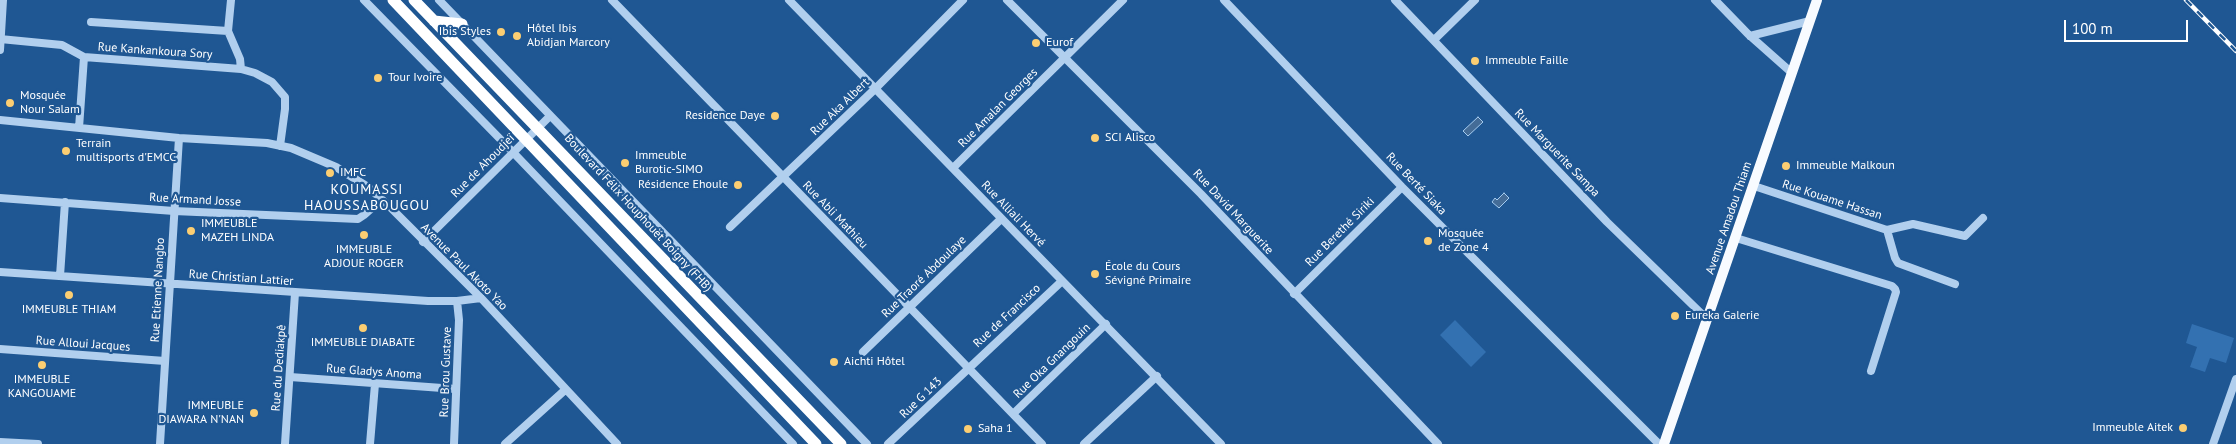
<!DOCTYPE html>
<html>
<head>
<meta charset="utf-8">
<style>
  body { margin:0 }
  #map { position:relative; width:2236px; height:444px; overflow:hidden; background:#1f5793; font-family:"PT Sans",sans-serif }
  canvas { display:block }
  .scale { position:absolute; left:2064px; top:20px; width:124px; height:22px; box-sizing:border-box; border:2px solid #fff; border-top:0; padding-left:6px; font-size:15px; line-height:18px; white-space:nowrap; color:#fff; -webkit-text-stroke:4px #1f5793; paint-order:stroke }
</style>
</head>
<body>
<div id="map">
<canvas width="2236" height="444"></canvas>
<div class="scale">100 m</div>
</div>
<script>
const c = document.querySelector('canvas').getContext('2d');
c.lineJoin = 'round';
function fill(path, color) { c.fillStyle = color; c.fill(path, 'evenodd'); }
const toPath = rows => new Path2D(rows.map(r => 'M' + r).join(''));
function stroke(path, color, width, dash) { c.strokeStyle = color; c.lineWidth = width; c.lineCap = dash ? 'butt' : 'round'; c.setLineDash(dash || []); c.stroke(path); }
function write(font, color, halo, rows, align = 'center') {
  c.font = font + ' "PT Sans",sans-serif'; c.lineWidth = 4.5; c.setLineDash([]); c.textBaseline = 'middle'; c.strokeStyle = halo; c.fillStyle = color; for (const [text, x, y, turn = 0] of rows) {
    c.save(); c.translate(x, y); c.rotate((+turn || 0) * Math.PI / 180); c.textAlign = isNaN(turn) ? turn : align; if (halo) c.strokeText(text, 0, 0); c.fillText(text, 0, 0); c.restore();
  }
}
fill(toPath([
  [1455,320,1486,352,1471,367,1440,335],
  [2192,324,2234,338,2226,363,2210,358,2205,372,2190,367,2197,347,2186,343]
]), '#3371b1');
const water = toPath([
  [1478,117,1483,122,1468,136,1463,131,1478,117],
  [1504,193,1509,198,1499,208,1492,202,1495,198,1497,200,1504,193]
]);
fill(water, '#446c97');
stroke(water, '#a5cbef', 1);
stroke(toPath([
  [364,0,506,145,793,444],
  [439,0,867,444],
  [612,0,1042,444],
  [789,0,1221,444],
  [1007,0,1201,194,1438,444],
  [1224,0,1402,187,1659,444],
  [1395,0,1607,222,1707,319],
  [1715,0,1748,34,1792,73],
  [91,22,228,31],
  [1750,36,1810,21],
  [0,39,62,45,84,57,241,69,240,59,228,31,231,0],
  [1434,40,1475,0],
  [0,50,3,0],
  [241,69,255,73,272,82,285,97,285,109,280,146],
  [0,120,179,138,267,143,291,148,336,167,368,187,389,206,481,298,617,444],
  [79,128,84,57],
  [953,168,1123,0],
  [1754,186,1887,230,1913,224,1965,236,1983,218],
  [0,198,174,211,358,219,364,215,381,200],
  [730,227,876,88,963,0],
  [1887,230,1895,258,1898,263,1955,284],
  [1736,238,1892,286,1895,289,1896,292,1871,371],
  [423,242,550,116],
  [0,272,428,301,457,301,481,298],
  [60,276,65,202],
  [1294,294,1402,187],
  [0,349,165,361],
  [863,352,1001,219],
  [290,377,456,389],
  [1013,414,1106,324],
  [0,442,38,444],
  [160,444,179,138],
  [285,444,295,293],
  [370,444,375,384],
  [454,444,459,320,457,301],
  [505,444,565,390],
  [888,444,1062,281],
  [1084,444,1157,376],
  [2213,444,2236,379]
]), '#b1cfee', 8);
stroke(toPath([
  [1664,444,1817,0]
]), '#f8fbff', 10);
stroke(toPath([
  [393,0,816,444],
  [414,0,841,444],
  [434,21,462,24]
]), '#fff', 11);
const rail = toPath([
  [2186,0,2236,51]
]);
stroke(rail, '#fff', 4.5);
stroke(rail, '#1f5793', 2.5, [8]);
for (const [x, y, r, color] of [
  [501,32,5,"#fcce72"],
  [517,36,5,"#fcce72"],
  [1036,43,5,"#fcce72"],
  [1475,61,5,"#fcce72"],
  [378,78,5,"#fcce72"],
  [10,103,5,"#fcce72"],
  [775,116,5,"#fcce72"],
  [1095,138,5,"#fcce72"],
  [66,151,5,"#fcce72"],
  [625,163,5,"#fcce72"],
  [1786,166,5,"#fcce72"],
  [330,173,5,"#fcce72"],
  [738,185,5,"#fcce72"],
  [191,231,5,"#fcce72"],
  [364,235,5,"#fcce72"],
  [1428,241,5,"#fcce72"],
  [1095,274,5,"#fcce72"],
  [69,295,5,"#fcce72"],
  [1675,316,5,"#fcce72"],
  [363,328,5,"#fcce72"],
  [834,362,5,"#fcce72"],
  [42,365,5,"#fcce72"],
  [254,413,5,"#fcce72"],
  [2183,428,5,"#fcce72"],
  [968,429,5,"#fcce72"]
]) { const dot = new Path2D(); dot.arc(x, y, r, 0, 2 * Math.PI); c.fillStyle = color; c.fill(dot); stroke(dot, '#1f5793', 2); }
write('12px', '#fff', '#1f5793', [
  ["Hôtel Ibis",527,29],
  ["Abidjan Marcory",527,43],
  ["Ibis Styles",491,32,"right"],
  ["Eurof",1046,43],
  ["Immeuble Faille",1485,61],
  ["Tour Ivoire",388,78],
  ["Mosquée",20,96],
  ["Nour Salam",20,110],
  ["Residence Daye",765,116,"right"],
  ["SCI Alisco",1105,138],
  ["Terrain",76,144],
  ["multisports d'EMCC",76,158],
  ["Immeuble",635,156],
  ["Burotic-SIMO",635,170],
  ["Immeuble Malkoun",1796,166],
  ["IMFC",340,173],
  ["Résidence Ehoule",728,185,"right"],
  ["IMMEUBLE",201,224],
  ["MAZEH LINDA",201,238],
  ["Mosquée",1438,234],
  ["de Zone 4",1438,248],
  ["IMMEUBLE",364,250,"center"],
  ["ADJOUE ROGER",364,264,"center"],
  ["École du Cours",1105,267],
  ["Sévigné Primaire",1105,281],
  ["IMMEUBLE THIAM",69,310,"center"],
  ["Eureka Galerie",1685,316],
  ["IMMEUBLE DIABATE",363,343,"center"],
  ["Aichti Hôtel",844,362],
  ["IMMEUBLE",42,380,"center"],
  ["KANGOUAME",42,394,"center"],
  ["IMMEUBLE",244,406,"right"],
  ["DIAWARA N'NAN",244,420,"right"],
  ["Immeuble Aitek",2173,428,"right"],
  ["Saha 1",978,429]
], 'left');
write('12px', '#fff', '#1f5793', [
  ["Rue Kankankoura Sory",155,51,4],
  ["Rue Aka Albert",840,107,-44],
  ["Rue Amalan Georges",998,108,-45],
  ["Rue Marguerite Sampa",1557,153,46],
  ["Rue de Ahoudjeï",483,166,-45],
  ["Rue Berté Siaka",1416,184,46],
  ["Rue Armand Josse",195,200,3],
  ["Rue Kouame Hassan",1832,200,18],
  ["Rue David Marguerite",1233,212,47],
  ["Boulevard Félix Houphouët Boigny (FHB)",638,213,47],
  ["Rue Alliali Hervé",1013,214,46],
  ["Rue Abli Mathieu",835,215,46],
  ["Avenue Amadou Thiam",1729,218,-71],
  ["Rue Berethé Siriki",1340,232,-45],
  ["Avenue Paul Akoto Yao",464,267,45],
  ["Rue Traoré Abdoulaye",924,277,-44],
  ["Rue Christian Lattier",241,278,4],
  ["Rue Etienne Nangbo",158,290,-87],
  ["Rue de Francisco",1007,316,-43],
  ["Rue Alloui Jacques",83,344,4],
  ["Rue Oka Gnangouin",1052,361,-44],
  ["Rue du Dediakpê",279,368,-86],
  ["Rue Gladys Anoma",374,372,4],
  ["Rue Brou Gustave",446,372,-88],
  ["Rue G 143",921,398,-44]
]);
c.letterSpacing = '1px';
write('14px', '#fff', '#1f5793', [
  ["KOUMASSI",367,190],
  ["HAOUSSABOUGOU",367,206]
]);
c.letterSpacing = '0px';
</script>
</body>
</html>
